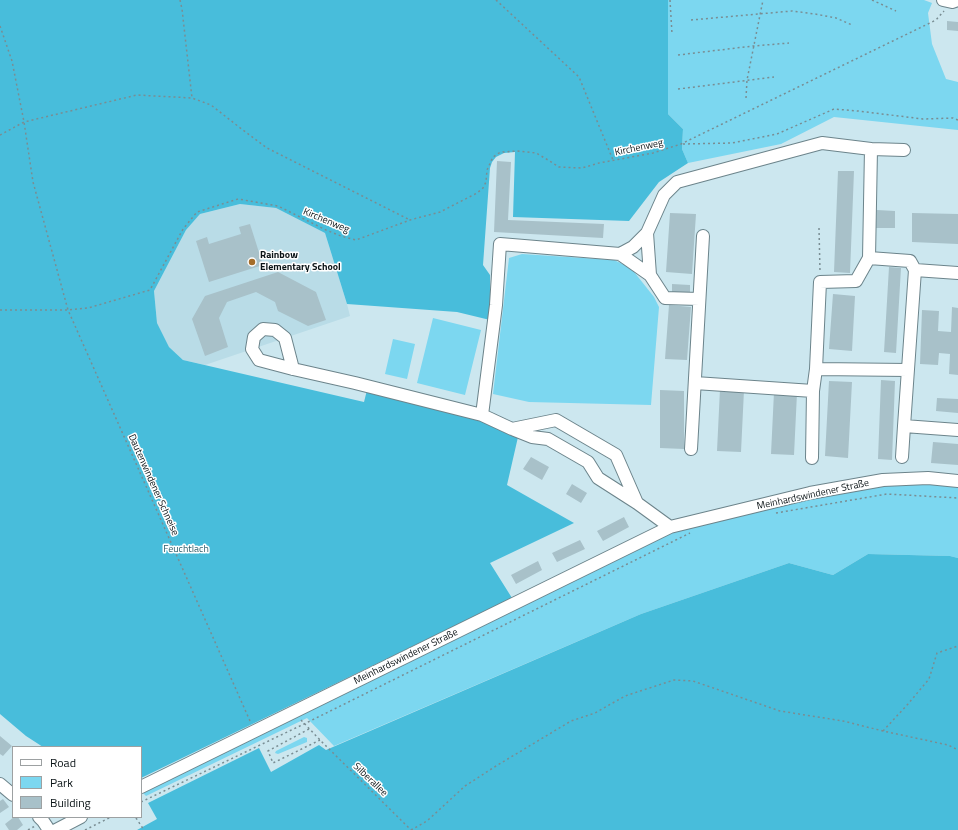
<!DOCTYPE html>
<html>
<head>
<meta charset="utf-8">
<style>
  body { margin:0 }
  #map { position:relative; width:958px; height:830px; overflow:hidden; background:#cce7ef; font-family:"Titillium Web",sans-serif }
  canvas { display:block }
  .legend { position:absolute; left:12px; top:746px; width:130px; height:72px; box-sizing:border-box; background:#fff; border:1px solid #9da1a2; margin:0; padding:5px 7px; list-style:none; font-size:12px; color:#0b1417 }
  .legend li { display:flex; align-items:center; gap:8px; height:20px }
  .legend b { width:20px; border:1px solid #9da1a2 }
</style>
</head>
<body>
<div id="map">
<canvas width="958" height="830"></canvas>
<ul class="legend">
<li><b style="height:5px;background:#fff"></b>Road</li>
<li><b style="height:11px;background:#7cd7f0"></b>Park</li>
<li><b style="height:11px;background:#a8c1c9"></b>Building</li>
</ul>
</div>
<script>
const c = document.querySelector('canvas').getContext('2d');
c.lineJoin = 'round';
function fill(path, color) { c.fillStyle = color; c.fill(path, 'evenodd'); }
const toPath = rows => new Path2D(rows.map(r => 'M' + r).join(''));
function stroke(path, color, width, dash) { c.strokeStyle = color; c.lineWidth = width; c.lineCap = dash ? 'butt' : 'round'; c.setLineDash(dash || []); c.stroke(path); }
function write(font, color, halo, rows, align = 'center') {
  c.font = font + ' "Titillium Web",sans-serif'; c.lineWidth = 3; c.setLineDash([]); c.textBaseline = 'middle'; c.strokeStyle = halo; c.fillStyle = color; for (const [text, x, y, turn = 0] of rows) {
    c.save(); c.translate(x, y); c.rotate((+turn || 0) * Math.PI / 180); c.textAlign = isNaN(turn) ? turn : align; if (halo) c.strokeText(text, 0, 0); c.fillText(text, 0, 0); c.restore();
  }
}
fill(toPath([
  [240,204,276,208,325,233,347,304,350,316,205,365,183,360,169,347,157,323,154,291,186,230,200,214]
]), '#b9dce7');
fill(toPath([
  [668,0,924,0,932,3,928,13,932,44,946,79,958,82,958,130,834,117,781,144,688,163,682,149,683,129,668,114],
  [522,254,614,260,631,268,654,297,659,307,651,405,529,402,493,394,509,258],
  [433,318,481,330,465,395,417,383],
  [393,339,415,344,407,379,385,374],
  [882,483,926,483,958,486,958,558,950,556,868,554,833,575,789,563,641,614,334,746,307,718,146,796,142,792,674,530,813,494],
  [304,737,307,738,307,742,278,754,275,753,276,751]
]), '#7cd7f0');
fill(toPath([
  [0,0,668,0,668,114,683,129,682,149,688,163,659,182,629,221,513,217,515,152,504,153,496,157,492,162,490,168,483,265,490,275,490,320,457,312,347,304,325,233,276,208,240,204,200,214,186,230,154,291,157,323,169,347,183,360,364,402,367,390,475,418,518,437,507,485,574,523,490,563,512,598,141,778,141,747,43,747,26,736,0,714],
  [868,554,950,556,958,558,958,830,137,830,157,819,148,803,259,748,271,772,319,745,326,750,641,614,789,563,833,575]
]), '#48bddb');
fill(toPath([
  [947,21,958,22,958,31,947,30],
  [497,161,511,162,508,220,604,224,603,238,494,232],
  [838,171,854,171,850,273,834,272],
  [877,210,895,211,895,228,876,228],
  [670,213,696,214,692,274,666,272],
  [912,213,958,214,958,244,912,242],
  [250,224,263,265,209,282,196,241,207,237,209,244,241,234,239,227],
  [889,267,901,268,896,353,884,352],
  [278,272,316,292,326,320,308,326,278,311,275,302,256,292,227,302,219,318,228,347,205,356,192,319,205,296],
  [672,284,690,285,690,295,672,293],
  [833,294,855,296,852,351,829,349],
  [669,305,691,307,687,360,665,359],
  [952,307,958,308,958,375,949,374,950,354,939,353,938,365,920,364,922,310,939,311,938,331,951,332],
  [881,380,895,381,892,460,878,459],
  [829,381,852,382,848,458,825,456],
  [720,389,744,390,741,452,717,451],
  [660,390,684,391,684,449,660,448],
  [774,392,797,393,794,455,771,454],
  [937,398,958,399,958,413,936,411],
  [933,442,958,444,958,465,931,463],
  [531,457,549,467,542,480,523,469],
  [572,484,587,493,581,503,566,494],
  [624,517,629,527,603,541,597,531],
  [580,540,585,549,557,562,552,553],
  [538,561,542,570,516,584,511,575],
  [0,736,12,746,3,756,0,754],
  [3,799,9,807,0,813,0,801],
  [14,817,18,817,23,825,17,830,9,830,5,824]
]), '#a8c1c9');
const minor = toPath([
  [943,0,952,2,958,0],
  [647,233,650,275],
  [620,254,650,275,665,298,699,299],
  [869,258,871,149,904,150],
  [915,270,904,426,958,430],
  [293,369,285,338,275,330,263,329,254,337,252,349,259,360,293,369,355,383,482,415],
  [816,369,908,370],
  [695,383,813,391],
  [512,429,556,420,616,455,637,503],
  [691,449,703,236],
  [902,457,904,426],
  [812,458,813,391,816,369,820,282,856,281,869,258,910,261,915,270,958,273],
  [670,527,637,503,598,478,588,462,548,439,532,437,512,429,482,415,496,305,500,244,620,254,633,247,647,233,664,195,677,182,822,143,871,149],
  [0,784,13,795],
  [141,787,670,527,810,493,883,480,928,478,958,481],
  [39,817,43,821,49,830],
  [56,830,81,817]
]);
stroke(minor, '#6c848b', 14);
stroke(toPath([
  [180,0,182,9,192,98],
  [496,0,579,77,613,160],
  [670,0,672,34],
  [872,0,896,11],
  [691,20,792,11,815,14,836,18,852,25],
  [0,26,12,61,24,122,33,182,68,310,250,721],
  [678,55,753,46,789,43],
  [678,89,774,77],
  [746,98,747,80,763,0],
  [0,135,24,122,137,95,192,98,211,105,239,127,267,148,410,220],
  [683,144,732,143,777,134,834,109,858,111,923,119,953,118,958,120],
  [819,228,820,272],
  [0,310,68,310,88,308,150,290,183,229,197,212,238,199,278,206,326,230,341,236,356,240,410,220,440,212,477,193,483,188,486,182,487,170,493,157,499,153,503,152,517,151,536,153,548,160,559,167,582,168,599,163,653,153,681,144,936,20,944,11],
  [776,513,887,494,958,498],
  [301,720,320,740,411,830],
  [309,729,268,751,273,763,320,740],
  [883,731,908,704,929,679,937,653,958,646],
  [141,802,304,724,690,533],
  [136,818,144,830],
  [28,830,35,826],
  [85,830,111,817],
  [411,830,427,821,465,786,496,766,571,721,595,713,625,696,674,680,693,681,780,711,843,721,883,731,948,745,958,750]
]), '#798d93', 1.5, [2, 3]);
stroke(minor, '#fff', 12);
for (const [x, y, r, color] of [
  [252,262,4,"#a56d2a"]
]) { const dot = new Path2D(); dot.arc(x, y, r, 0, 2 * Math.PI); c.fillStyle = color; c.fill(dot); stroke(dot, '#fff', 1.5); }
write('10px', '#0b1417', '#fff', [
  ["Kirchenweg",639,148,-12],
  ["Kirchenweg",326,221,23],
  ["Dautenwindener Schneise",153,485,66],
  ["Meinhardswindener Straße",813,495,-12],
  ["Meinhardswindener Straße",406,657,-26],
  ["Silberallee",370,780,44]
]);
write('bold 10px', '#0b1417', '#fff', [
  ["Rainbow",260,256],
  ["Elementary School",260,268]
], 'left');
write('10px', '#2d5d6a', '#fff', [
  ["Feuchtlach",186,550]
]);
</script>
</body>
</html>
